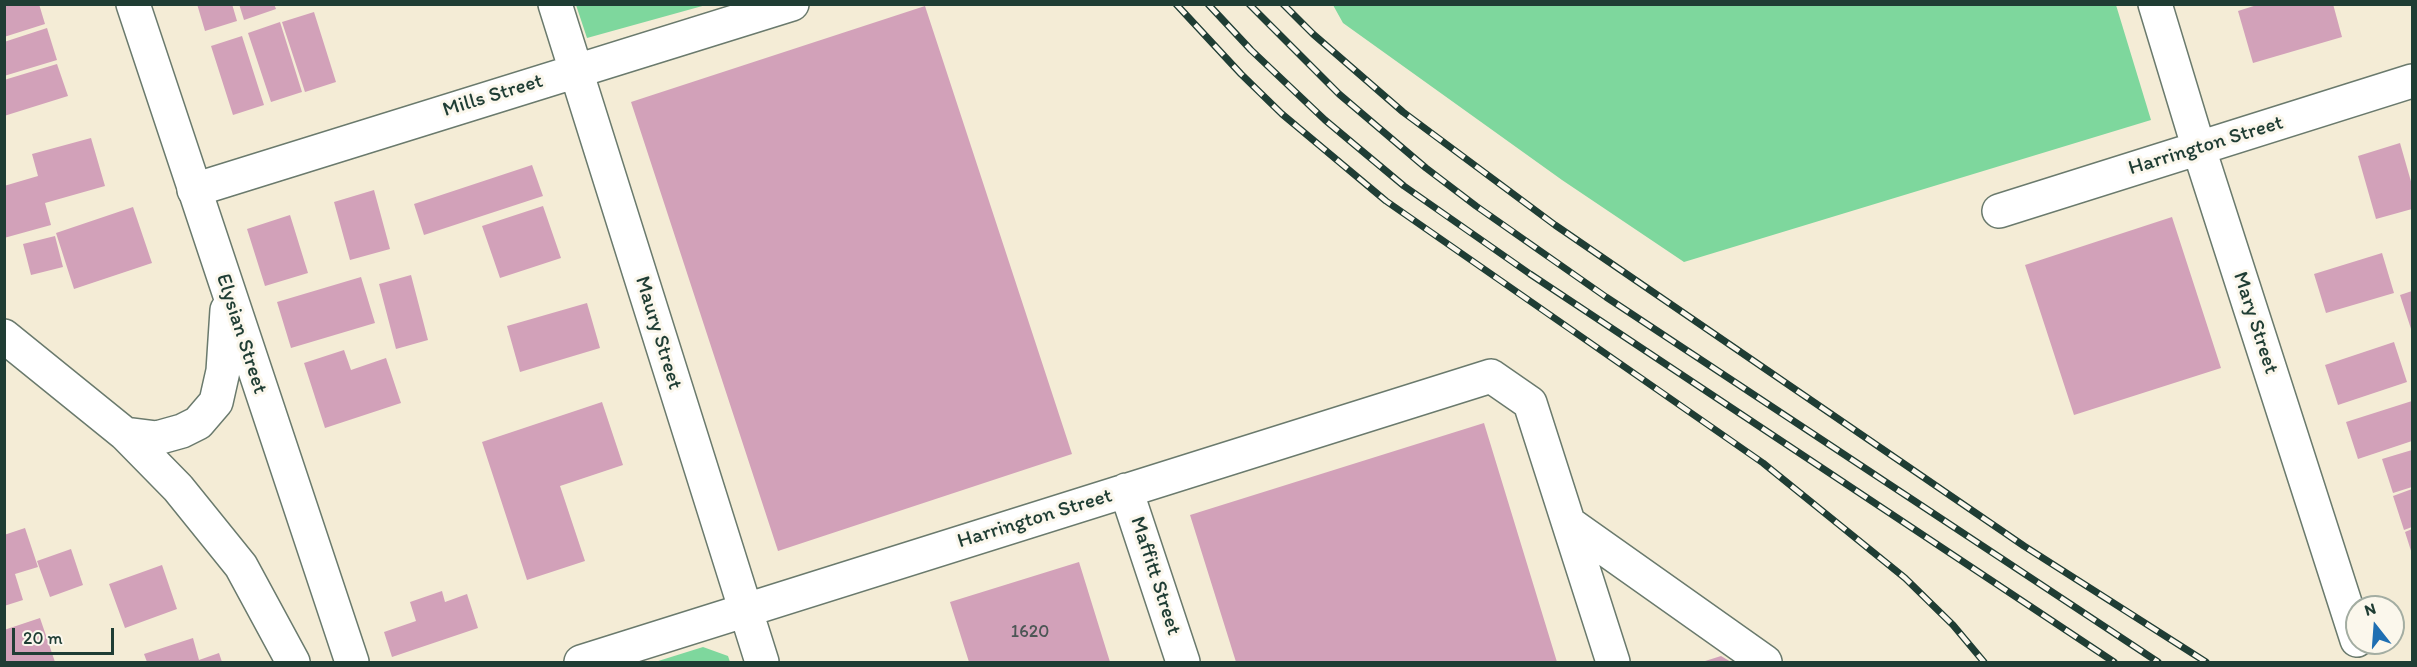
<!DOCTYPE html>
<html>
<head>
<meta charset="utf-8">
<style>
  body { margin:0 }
  #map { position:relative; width:2417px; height:667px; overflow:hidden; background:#f4ecd6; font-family:Itim,sans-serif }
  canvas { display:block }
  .frame { position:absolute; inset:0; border:6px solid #1f3d34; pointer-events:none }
  .north { position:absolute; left:2345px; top:595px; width:60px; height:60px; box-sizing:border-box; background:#fbf7ec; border:2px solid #a3ada2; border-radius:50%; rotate:343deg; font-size:16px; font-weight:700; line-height:24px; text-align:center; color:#1f3d34 }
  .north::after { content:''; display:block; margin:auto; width:21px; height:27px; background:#1f6fb2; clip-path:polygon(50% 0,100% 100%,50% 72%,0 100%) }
  .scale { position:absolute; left:12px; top:628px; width:102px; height:27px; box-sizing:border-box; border:3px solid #1f3d34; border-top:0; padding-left:8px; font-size:18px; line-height:21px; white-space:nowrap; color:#1f3d34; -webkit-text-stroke:4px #fbf7ec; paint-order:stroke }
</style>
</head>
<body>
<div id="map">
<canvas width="2417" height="667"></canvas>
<div class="frame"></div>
<div class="north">N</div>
<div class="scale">20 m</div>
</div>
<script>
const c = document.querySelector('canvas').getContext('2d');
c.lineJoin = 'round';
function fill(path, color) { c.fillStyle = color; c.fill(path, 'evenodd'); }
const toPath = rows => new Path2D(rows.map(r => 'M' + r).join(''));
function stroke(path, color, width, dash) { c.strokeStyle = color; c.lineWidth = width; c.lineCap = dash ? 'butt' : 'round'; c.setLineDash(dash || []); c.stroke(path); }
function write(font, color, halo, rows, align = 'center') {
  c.font = font + ' Itim,sans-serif'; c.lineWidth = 6; c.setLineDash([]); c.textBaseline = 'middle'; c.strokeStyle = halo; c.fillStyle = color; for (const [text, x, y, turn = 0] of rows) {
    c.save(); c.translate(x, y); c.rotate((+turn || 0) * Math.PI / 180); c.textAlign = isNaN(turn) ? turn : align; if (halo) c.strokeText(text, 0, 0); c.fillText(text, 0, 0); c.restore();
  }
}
fill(toPath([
  [576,5,576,4,706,5,587,38],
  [1333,5,2116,5,2151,120,1684,262,1562,180,1343,23],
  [703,647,728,656,730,662,655,662]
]), '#7ed79d');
fill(toPath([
  [4,4,39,4,45,24,4,37],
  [197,4,232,4,237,21,205,31],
  [239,4,274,4,276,9,244,20],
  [2260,4,2333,4,2342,37,2253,63,2238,11],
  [925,6,1072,454,778,551,631,102],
  [314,12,336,82,305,92,282,22],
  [280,22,302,92,271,102,248,33],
  [47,28,57,60,4,76,4,42],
  [242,36,264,105,233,115,211,46],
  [57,64,68,96,4,116,4,80],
  [91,138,105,186,45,203,51,225,4,238,4,186,38,176,32,154],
  [2400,143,2412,185,2412,209,2376,219,2358,156],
  [532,165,543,196,424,235,414,204],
  [374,190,390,249,350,260,334,202],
  [543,206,561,258,500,278,482,226],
  [133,207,152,263,74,289,56,233],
  [290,215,308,273,265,286,247,229],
  [2172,217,2221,368,2074,415,2025,265],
  [55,236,63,267,31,275,23,244],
  [2382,253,2394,293,2326,313,2314,274],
  [411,275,428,340,396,349,379,284],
  [361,277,375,323,291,348,277,302],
  [2412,291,2412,332,2400,295],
  [587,303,600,348,520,372,507,326],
  [2394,342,2407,382,2338,405,2325,365],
  [344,350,351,370,386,358,401,403,325,428,304,363],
  [2412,401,2412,441,2358,459,2346,422],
  [602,402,623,465,560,486,585,561,527,580,482,442],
  [1484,423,1557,662,1236,662,1190,515],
  [2412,450,2412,487,2393,493,2382,459],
  [2412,489,2412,527,2404,530,2393,496],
  [25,528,38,567,15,574,23,600,4,606,4,535],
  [2412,529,2412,554,2405,532],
  [71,549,83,585,50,597,37,561],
  [1079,562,1110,662,969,662,950,602],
  [162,565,177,609,125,628,109,584],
  [442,591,445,602,467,594,478,628,392,657,384,632,416,621,410,602],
  [40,618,55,662,4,662,4,630],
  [193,638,199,660,219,653,222,662,147,662,144,654],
  [1721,656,1731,662,1702,662]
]), '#d2a1b9');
const minor = toPath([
  [555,4,762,662],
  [2155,4,2199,149,2357,640],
  [194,190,792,4],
  [1999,211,2412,81],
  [1126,490,1183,662],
  [1570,524,1765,662],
  [581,662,1491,376,1530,403,1613,662]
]);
const major = toPath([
  [133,4,352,662],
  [4,336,125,434,178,488,241,566,293,662],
  [125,434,157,438,182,431,198,423,216,402,223,371,227,310]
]);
stroke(minor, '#6a7a6d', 36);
stroke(major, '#6a7a6d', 36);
stroke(minor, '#fff', 33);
stroke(major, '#fff', 33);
const rail = toPath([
  [1176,4,1241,74,1282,114,1386,201,1763,463,1905,578,1953,625,1984,662],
  [1208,4,1251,50,1325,120,1404,186,1530,274,2114,662],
  [1249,4,1339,94,1426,168,1476,206,1606,297,2158,662],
  [1283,4,1313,34,1403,112,1555,225,2024,546,2206,662]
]);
stroke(rail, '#1f3d34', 7);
stroke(rail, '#fbf7ec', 4.5, [14]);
write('18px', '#4c5655', null, [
  ["1620",1030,632]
]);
write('21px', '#1f3d34', '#fbf7ec', [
  ["Mills Street",493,96,-17],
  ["Harrington Street",2206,146,-17],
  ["Mary Street",2255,323,72],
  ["Maury Street",658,333,73],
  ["Elysian Street",241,334,72],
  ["Harrington Street",1035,519,-17],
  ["Maffitt Street",1155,576,72]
]);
</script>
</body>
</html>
